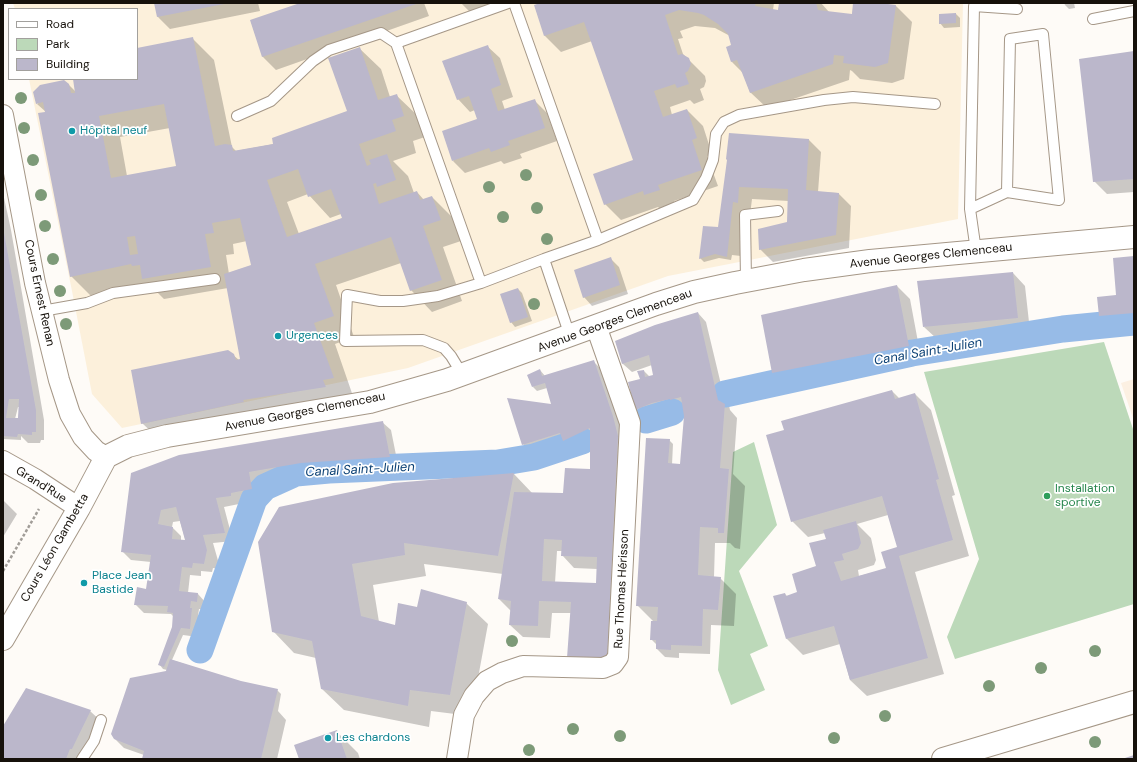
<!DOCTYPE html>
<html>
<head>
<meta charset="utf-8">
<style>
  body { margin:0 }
  #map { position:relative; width:1137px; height:762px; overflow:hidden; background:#fefbf7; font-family:"DM Sans",sans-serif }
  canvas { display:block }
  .frame { position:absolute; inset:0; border:4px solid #16110b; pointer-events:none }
  .legend { position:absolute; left:8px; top:8px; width:130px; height:72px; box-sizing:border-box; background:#fff; border:1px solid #a2a09d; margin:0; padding:5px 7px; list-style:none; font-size:12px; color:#16110b }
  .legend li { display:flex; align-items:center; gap:8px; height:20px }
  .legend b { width:20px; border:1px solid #a2a09d }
</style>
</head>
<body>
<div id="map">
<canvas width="1137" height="762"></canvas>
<div class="frame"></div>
<ul class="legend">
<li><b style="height:5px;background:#fff"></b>Road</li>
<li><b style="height:11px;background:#bcd9b9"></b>Park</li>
<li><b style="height:11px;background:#bbb7cb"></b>Building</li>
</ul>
</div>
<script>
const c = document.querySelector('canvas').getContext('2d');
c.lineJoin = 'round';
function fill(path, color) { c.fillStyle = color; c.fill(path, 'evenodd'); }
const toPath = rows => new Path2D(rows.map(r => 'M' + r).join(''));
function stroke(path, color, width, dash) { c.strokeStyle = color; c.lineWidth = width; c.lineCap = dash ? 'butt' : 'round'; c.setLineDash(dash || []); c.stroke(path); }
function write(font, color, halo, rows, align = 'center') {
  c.font = font + ' "DM Sans",sans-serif'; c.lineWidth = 3.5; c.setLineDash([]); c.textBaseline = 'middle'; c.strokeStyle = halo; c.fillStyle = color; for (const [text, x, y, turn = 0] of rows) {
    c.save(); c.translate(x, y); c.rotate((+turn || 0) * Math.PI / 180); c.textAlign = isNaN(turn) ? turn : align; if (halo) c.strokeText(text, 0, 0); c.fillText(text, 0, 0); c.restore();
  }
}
fill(toPath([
  [1134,379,1134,421,1121,383]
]), '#fcf0e2');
fill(toPath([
  [13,3,963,3,958,219,668,276,408,368,122,428,92,394,72,291,29,79,137,79,137,9,15,9]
]), '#fcf0db');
fill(toPath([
  [1104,342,1134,432,1134,604,955,659,947,637,979,559,924,372],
  [754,442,777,525,739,571,768,646,750,654,765,690,731,705,718,670,733,452]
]), '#bcd9b9');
fill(toPath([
  [155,3,258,3,260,11,170,29,158,17],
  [303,3,424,3,429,16,276,70,263,57,251,21],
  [461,3,499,3,471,13],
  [543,3,774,3,773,10,778,11,780,3,821,3,829,12,852,15,854,3,873,3,896,6,912,22,904,79,892,83,860,79,852,71,850,70,849,80,767,108,750,92,743,73,732,62,727,48,733,46,730,36,715,28,695,26,680,31,683,38,678,39,683,54,705,76,706,81,704,87,700,89,704,100,694,104,690,100,670,107,672,115,687,110,703,126,712,154,707,156,718,186,674,201,675,206,661,210,658,207,621,220,605,204,634,160,592,41,561,52,545,36,535,6],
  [1064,3,1074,3,1075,8,1069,9,1065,5],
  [956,14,960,18,960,27,944,28,940,23],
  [192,38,214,60,232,147,236,151,274,144,348,112,359,48,381,69,390,97,396,95,418,116,425,137,413,141,416,153,393,161,408,176,414,193,417,192,424,200,432,197,453,218,461,241,443,247,462,301,432,312,411,290,401,263,336,285,354,337,335,344,354,399,164,444,142,423,233,355,239,360,242,359,228,288,164,299,151,286,93,298,71,276,46,112,37,104,68,84,76,92,74,79,137,79,137,49],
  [170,128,177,167,127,176,120,137],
  [308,194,330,218,341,214,343,218,299,234,287,202],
  [247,241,252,266,229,274,226,255,234,254,233,244],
  [487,46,500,58,513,97,502,101,505,110,534,100,547,113,557,141,520,154,522,158,504,164,501,161,465,173,453,161,478,120,475,110,470,112,458,99],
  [1134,52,1134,192,1107,194,1094,181],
  [809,140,821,152,818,192,838,193,851,206,849,248,773,262,760,249,788,222,789,201,752,199,750,215,741,256,732,255,731,260,719,258,704,262,700,258,719,229,728,160],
  [3,193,11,230,44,420,44,440,41,440,40,443,28,443,21,436,21,440,3,439],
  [18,407,20,407,18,419,15,419],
  [1134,257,1134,326,1112,328,1100,316,1117,296],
  [610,258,619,267,628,294,592,306,584,297],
  [1013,273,1025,286,1030,331,937,339,924,327],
  [897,286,910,299,921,358,785,385,773,373],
  [518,289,522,293,532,321,515,327,511,322],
  [698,313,706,322,724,397,728,401,730,410,737,418,733,474,745,486,740,549,735,548,730,543,715,543,714,577,720,578,736,594,734,626,711,625,710,654,679,653,679,658,665,657,657,649,657,645,651,639,654,622,637,605,669,440,673,444,672,465,683,466,685,416,684,407,679,408,678,407,661,411,644,418,635,409,641,380,639,372,644,371,650,377,655,376,652,365,632,372,623,364,616,341],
  [593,361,606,374,625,429,615,668,571,613,552,613,550,638,523,637,510,625,511,611,499,599,503,574,424,564,426,576,373,585,379,622,396,626,418,608,466,603,488,624,471,716,431,711,429,727,344,710,322,689,316,658,294,653,273,631,393,484,514,474,533,494,566,495,590,470,591,446,576,453,565,442,532,453,523,444,553,406,547,388,537,391,533,387,540,370,545,376],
  [557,551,562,551,562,555,574,568,597,569,597,584,555,583],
  [892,391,900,399,915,394,931,410,955,495,952,496,969,556,915,572,944,674,867,696,850,680,840,644,803,655,787,639,785,594,788,597,798,593,818,567,828,540,825,533,808,537,792,521,785,431],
  [888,515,898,548,887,569,859,576,858,570,874,565,876,560,871,538,857,524],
  [382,422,391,430,398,465,310,471,257,481,260,497,239,502,239,504,224,507,233,541,213,543,219,564,218,569,213,568,212,572,201,571,201,576,190,575,188,593,198,594,206,603,206,610,199,609,198,616,200,618,198,637,183,635,172,660,240,682,277,690,281,694,278,711,286,720,277,759,143,759,144,755,124,748,115,739,167,670,163,669,159,664,173,627,174,617,171,614,144,613,135,604,147,590,151,562,131,560,122,551,132,474],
  [180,521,186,542,181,541,181,536,172,527,173,522],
  [3,500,17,514,3,537],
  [90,711,103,723,86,759,3,759,3,728],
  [337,732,358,753,360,759,300,759]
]), '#0003');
stroke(toPath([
  [725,394,912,353,1063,329,1134,322],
  [646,420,672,412],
  [200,650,254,499,265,487,296,473,329,470,498,463,534,457,582,441]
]), '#97bbe7', 27);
fill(toPath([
  [154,3,224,3,224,4,157,17],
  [300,3,419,3,262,57,250,20],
  [540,3,756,3,755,6,778,10,779,3,816,3,818,10,852,14,853,3,880,3,896,5,888,63,875,67,843,63,844,56,834,55,833,64,750,93,737,60,731,62,726,47,731,45,728,34,718,24,704,15,698,13,679,10,665,15,678,55,682,54,689,58,691,64,688,71,685,73,689,84,677,88,675,84,654,91,663,117,687,109,697,138,692,140,702,170,658,185,660,190,644,195,643,191,604,205,593,174,633,160,584,22,544,36,534,5],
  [956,13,956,23,939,24,939,14],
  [193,37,215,146,225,144,232,145,233,151,273,144,272,138,347,111,328,58,360,47,378,100,397,94,404,116,392,120,396,131,359,144,367,166,371,164,369,160,387,154,396,180,377,187,376,183,373,184,379,204,417,191,420,200,432,196,441,220,423,226,442,280,410,291,391,237,315,264,334,316,314,323,334,378,323,380,326,387,243,400,244,402,141,424,131,370,228,350,234,354,236,360,240,359,224,274,251,265,240,218,212,223,214,233,205,234,211,267,142,279,140,265,132,266,131,264,70,277,38,113,45,112,43,102,36,104,33,92,40,85,64,80,69,84,71,93,75,93,73,79,137,79,137,48],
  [164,104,176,166,111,178,99,116],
  [298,169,308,197,331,189,342,218,287,237,267,180],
  [135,236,138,254,130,255,127,237],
  [488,45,501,85,491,89,498,111,535,99,545,128,508,141,510,145,491,152,489,148,452,161,442,131,477,119,469,96,457,100,442,61],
  [1134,51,1134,179,1093,182,1079,59],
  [729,133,809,139,806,190,839,193,836,235,759,250,758,229,787,222,788,189,739,187,738,203,733,202,727,257,715,254,699,259,703,226,718,227,727,160,726,159],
  [3,227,36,410,36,432,32,432,32,435,18,434,17,437,3,436],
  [9,399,19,399,18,418,6,418],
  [1134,256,1134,313,1099,316,1097,297,1116,295,1113,258],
  [611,257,620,285,583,298,574,270],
  [1013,272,1018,318,923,327,917,281],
  [897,285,909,346,772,373,761,315],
  [518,288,528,317,510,323,500,294],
  [698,312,718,400,725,404,720,468,729,469,724,533,718,533,718,528,700,527,698,575,721,577,718,610,703,609,702,646,671,645,671,650,656,649,656,640,650,640,651,621,657,621,658,607,636,606,646,438,670,439,668,463,680,464,684,416,681,397,670,400,670,399,652,403,635,410,628,382,640,379,637,371,644,370,645,377,653,375,649,355,622,364,615,341,655,325],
  [594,360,613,416,618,436,607,660,567,658,571,602,539,601,538,626,509,625,511,601,498,599,514,492,563,493,565,468,590,469,590,428,563,441,560,433,522,445,507,398,551,404,545,383,532,387,527,375,540,369,542,376],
  [544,539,562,540,561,556,597,557,596,583,542,581],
  [892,390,895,399,915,393,939,479,936,480,953,540,899,556,928,658,850,680,834,626,786,639,773,596,785,593,786,596,797,592,792,574,816,566,809,543,826,539,823,530,856,521,861,543,858,549,842,554,844,560,834,562,841,581,886,568,881,552,897,547,882,496,791,522,766,435,784,430,781,421],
  [383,421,390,457,301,463,249,472,252,489,231,493,231,496,216,498,225,533,203,535,207,550,204,564,193,563,192,568,182,567,179,591,198,593,197,602,191,601,190,608,192,608,190,629,181,628,164,667,158,665,172,627,173,613,167,612,168,606,134,605,137,587,146,589,151,555,121,552,131,473,179,455],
  [176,507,185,540,172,539,173,527,158,524,161,510],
  [514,473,498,556,404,543,405,555,352,564,361,616,395,625,398,603,417,607,421,589,467,602,450,695,410,690,408,706,321,689,312,641,272,632,258,542,279,507,393,483],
  [170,659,241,681,278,689,261,759,142,759,144,751,114,739,111,734,130,678,166,671],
  [26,688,91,710,72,749,70,749,66,759,3,759,3,726],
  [337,730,347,759,299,759,294,745],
  [1134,755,1134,759,1122,759]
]), '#bbb7cb');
const service = toPath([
  [514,3,598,240],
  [1093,19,1134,11],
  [237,116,271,101,313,61,329,50,381,33,396,43],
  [970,209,974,6,1017,9],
  [976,251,970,209,1007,192,1010,39,1043,34,1059,200,1007,192],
  [544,259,570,336],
  [746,281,745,215,778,211],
  [481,283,396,43,508,3],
  [42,311,87,303,113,293,215,279],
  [462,374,451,356,444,348,423,340,345,341,347,295,380,301,403,301,438,296,481,283,544,259,598,240,693,200,706,178,713,160,716,134,724,122,739,115,824,100,853,97,935,104],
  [82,759,94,741,101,720]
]);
const minor = toPath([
  [3,115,35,283,59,380,70,414,83,437,96,451,106,457],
  [3,461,35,479,79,508],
  [457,759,464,715,474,696,487,681,502,673,523,666,603,668,613,664,618,657,630,423,596,326]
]);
const tertiary = toPath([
  [943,759,1134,702]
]);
const secondary = toPath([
  [3,639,79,508,106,457,128,446,167,436,370,402,447,380,656,304,694,292,735,283,804,270,870,261,1134,237]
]);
stroke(service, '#a59787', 12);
stroke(minor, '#a59787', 22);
stroke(tertiary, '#a59787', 24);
stroke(secondary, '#a59787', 24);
stroke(toPath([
  [3,571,39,509]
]), '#a19d98', 2.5, [3, 2]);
stroke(service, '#fff', 10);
stroke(minor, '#fff', 20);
stroke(tertiary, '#fff', 22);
stroke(secondary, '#fff', 22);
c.fillStyle = '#7d9a78';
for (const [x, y] of [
  [21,98],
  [24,128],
  [33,160],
  [526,175],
  [489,187],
  [41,195],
  [537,208],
  [503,217],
  [45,226],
  [547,239],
  [53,259],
  [60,291],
  [534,304],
  [66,324],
  [512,641],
  [1095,651],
  [1041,668],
  [989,686],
  [885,716],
  [573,729],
  [620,736],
  [834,738],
  [1095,742],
  [529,750]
]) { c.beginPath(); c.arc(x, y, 6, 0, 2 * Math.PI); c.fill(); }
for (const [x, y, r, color] of [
  [72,131,4,"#0f9aa8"],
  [278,336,4,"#0f9aa8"],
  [1047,496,4,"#2e9e5b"],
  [84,583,4,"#0f9aa8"],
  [328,738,4,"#0f9aa8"]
]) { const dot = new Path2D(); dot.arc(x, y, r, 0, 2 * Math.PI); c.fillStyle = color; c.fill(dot); stroke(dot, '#fff', 1.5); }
write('12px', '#0d838f', '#fff', [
  ["Hôpital neuf",80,131],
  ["Urgences",286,336],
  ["Place Jean",92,576],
  ["Bastide",92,590],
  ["Les chardons",336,738]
], 'left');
write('12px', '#16110b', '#fff', [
  ["Avenue Georges Clemenceau",931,256,-6],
  ["Cours Ernest Renan",39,293,78],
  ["Avenue Georges Clemenceau",615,321,-20],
  ["Avenue Georges Clemenceau",305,412,-11],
  ["Grand'Rue",41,485,32],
  ["Cours Léon Gambetta",55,548,-60],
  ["Rue Thomas Hérisson",622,589,-87]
]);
write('12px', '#27864d', '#fff', [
  ["Installation",1055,489],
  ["sportive",1055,503]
], 'left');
write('italic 13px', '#0b4074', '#fff', [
  ["Canal Saint-Julien",928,352,-10],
  ["Canal Saint-Julien",360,470,-3]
]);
</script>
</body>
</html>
